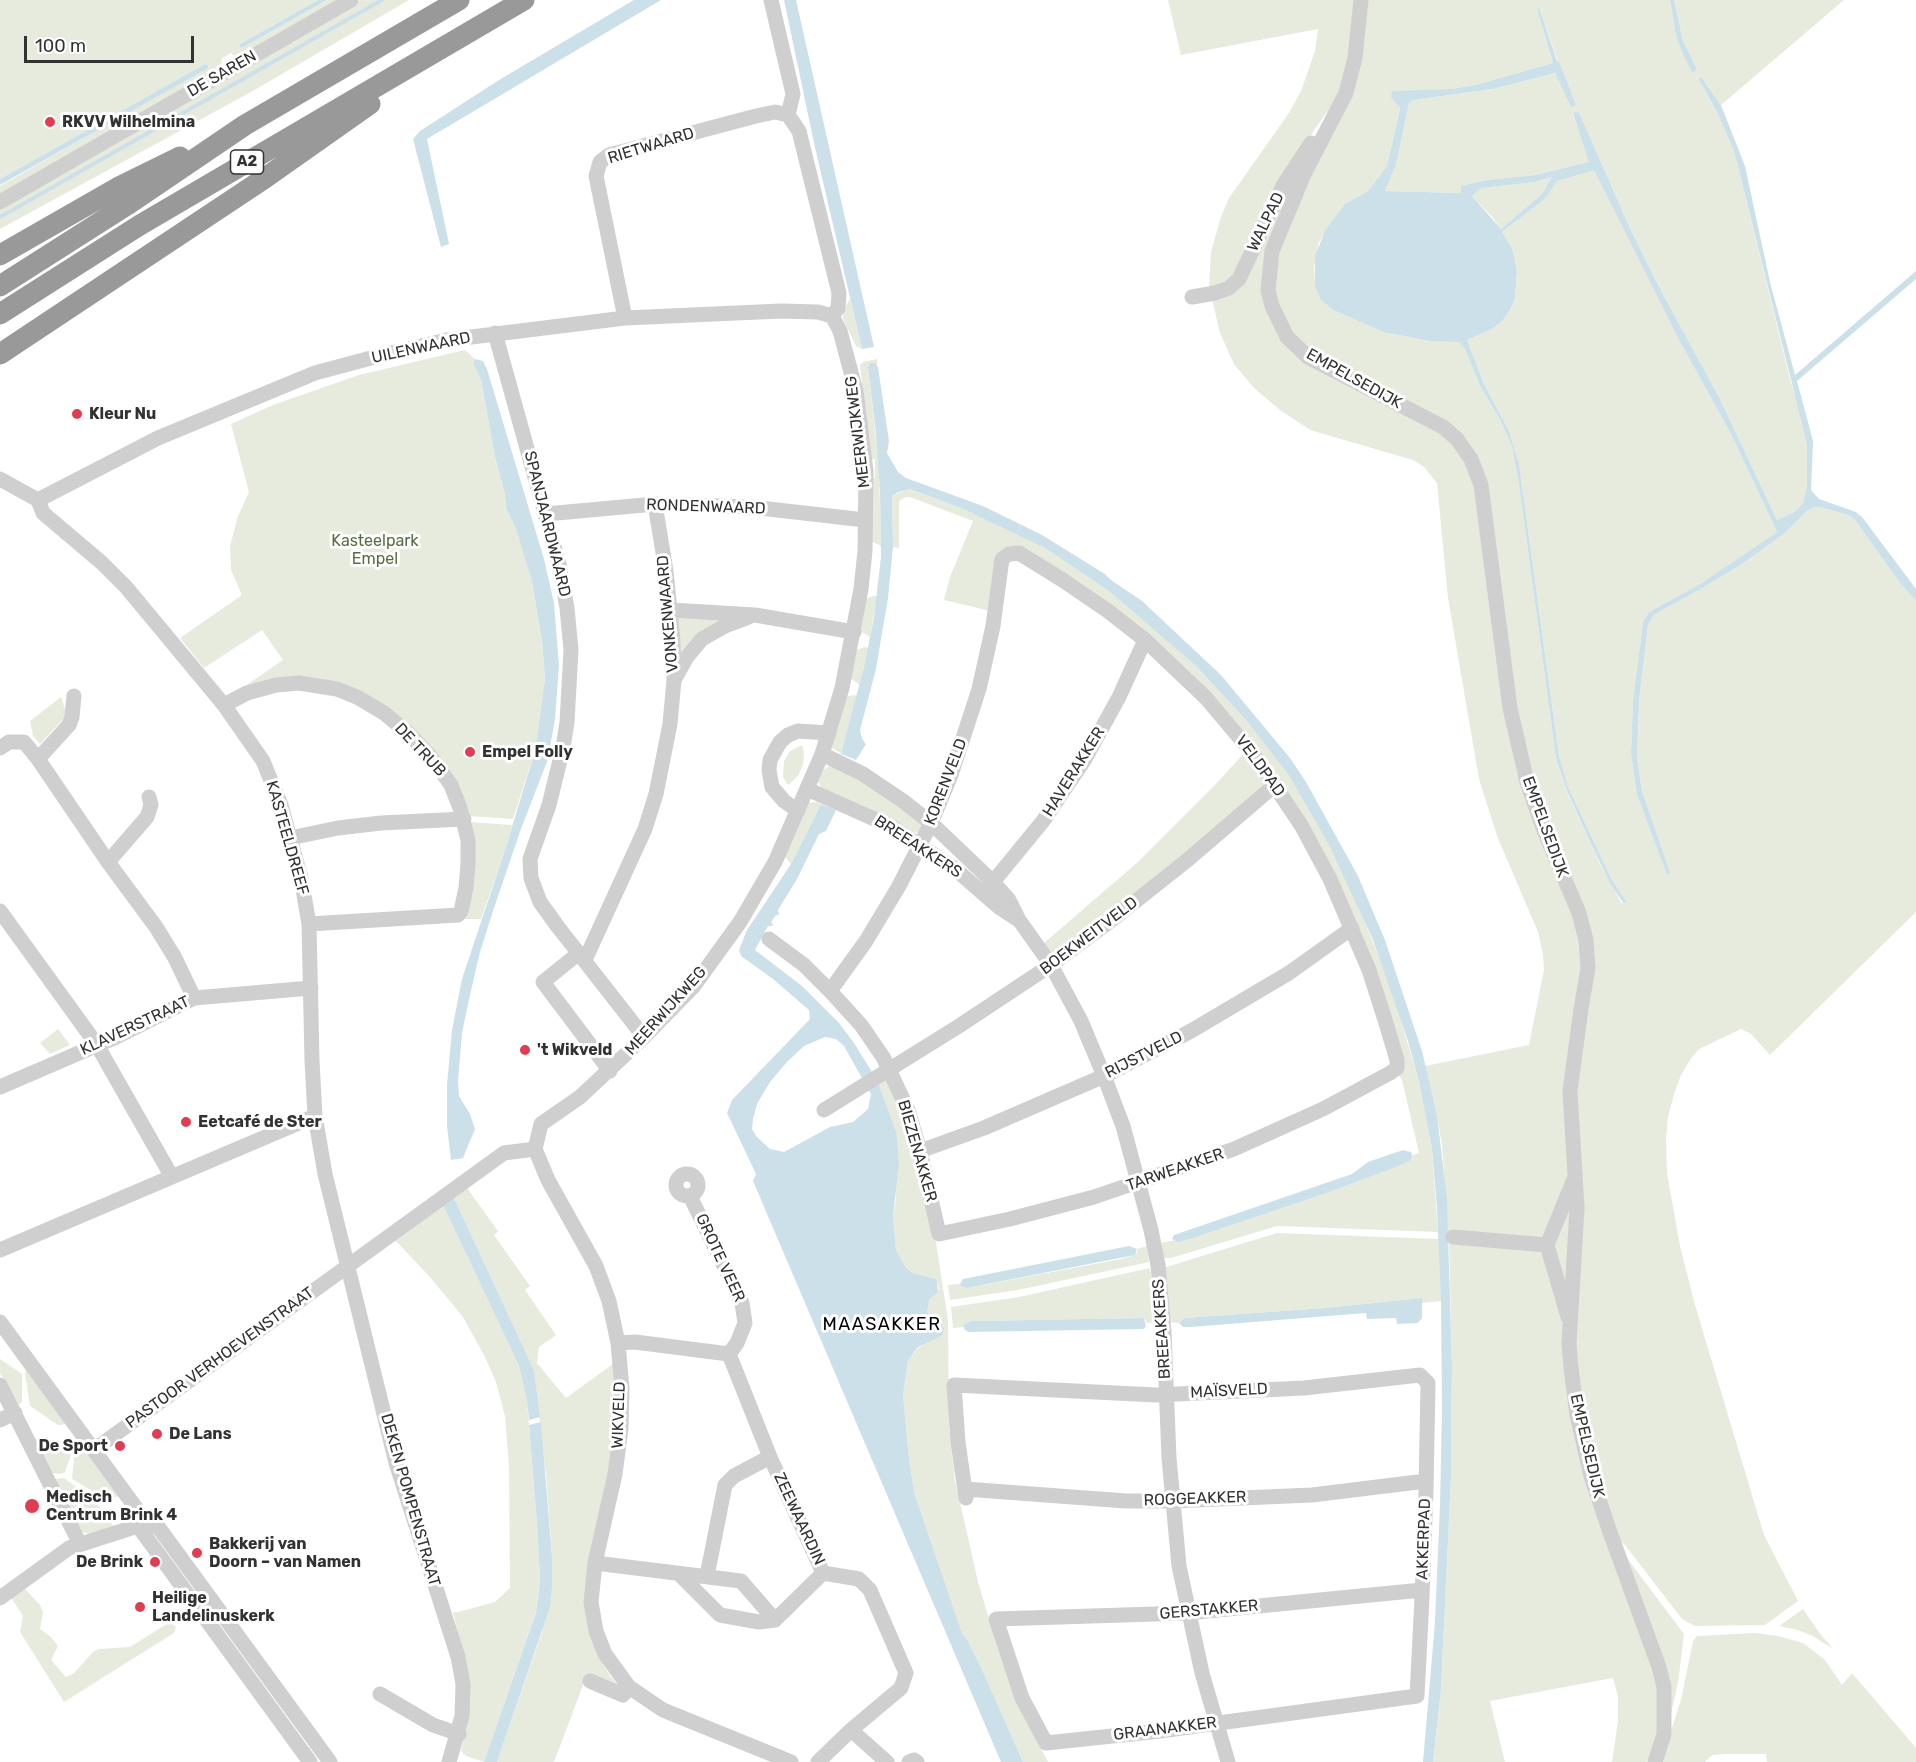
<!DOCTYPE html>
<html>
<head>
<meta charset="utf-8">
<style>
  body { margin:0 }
  #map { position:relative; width:1916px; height:1762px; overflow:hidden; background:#fff; font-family:Rubik,sans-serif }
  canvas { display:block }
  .scale { position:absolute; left:24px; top:36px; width:170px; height:27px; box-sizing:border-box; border:3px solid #323232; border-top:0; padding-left:8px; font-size:18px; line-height:21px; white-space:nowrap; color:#323232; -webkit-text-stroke:4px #fff; paint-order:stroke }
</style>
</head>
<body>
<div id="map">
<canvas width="1916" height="1762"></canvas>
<div class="scale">100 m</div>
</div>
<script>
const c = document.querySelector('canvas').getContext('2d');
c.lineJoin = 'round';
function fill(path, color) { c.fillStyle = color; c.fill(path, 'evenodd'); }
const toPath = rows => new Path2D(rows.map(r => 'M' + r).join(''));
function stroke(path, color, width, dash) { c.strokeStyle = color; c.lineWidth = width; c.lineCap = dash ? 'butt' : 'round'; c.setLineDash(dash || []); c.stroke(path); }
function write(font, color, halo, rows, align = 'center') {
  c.font = font + ' Rubik,sans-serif'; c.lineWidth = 6; c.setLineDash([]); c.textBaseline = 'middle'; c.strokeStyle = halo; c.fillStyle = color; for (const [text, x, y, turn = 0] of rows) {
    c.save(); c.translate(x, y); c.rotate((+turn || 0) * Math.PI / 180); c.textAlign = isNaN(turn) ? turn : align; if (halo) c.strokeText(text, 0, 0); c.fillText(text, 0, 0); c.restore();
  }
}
fill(toPath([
  [0,0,318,0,240,44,242,48,327,0,342,0,239,57,234,56,231,53,222,58,221,67,0,196,0,186,209,66,205,64,0,179],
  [360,0,409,0,251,92,0,229,0,207],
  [1168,0,1356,0,1348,66,1339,95,1298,153,1230,283,1209,287,1211,252,1221,217,1229,198,1289,113,1301,91,1315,51,1318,29,1181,55],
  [1366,0,1670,0,1676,36,1692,72,1697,69,1683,41,1674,0,1844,0,1721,105,1702,78,1698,78,1716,110,1734,151,1790,379,1804,426,1807,444,1807,486,1803,503,1796,511,1777,520,1720,399,1658,285,1628,224,1579,112,1573,114,1590,162,1535,175,1486,180,1461,186,1461,193,1385,191,1396,165,1409,103,1413,100,1493,89,1555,73,1571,106,1575,105,1559,61,1558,62,1539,7,1537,9,1553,63,1475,85,1451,89,1392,92,1392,97,1400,107,1387,166,1368,191,1345,204,1319,242,1314,266,1315,286,1320,299,1333,310,1385,332,1429,341,1459,341,1465,349,1480,386,1501,421,1512,447,1519,484,1556,758,1567,792,1600,864,1622,904,1626,901,1611,878,1568,787,1559,756,1519,464,1509,431,1484,384,1467,340,1492,329,1503,320,1510,310,1515,298,1517,272,1515,261,1502,232,1545,199,1556,181,1594,169,1680,342,1731,434,1777,532,1700,584,1649,612,1643,622,1633,700,1631,754,1637,795,1667,875,1669,873,1642,791,1637,759,1639,701,1648,625,1654,615,1711,583,1745,562,1785,533,1807,511,1814,507,1820,507,1848,515,1855,520,1900,583,1916,601,1916,912,1770,1055,1751,1034,1741,1029,1699,1049,1692,1057,1681,1075,1674,1094,1668,1117,1666,1139,1667,1173,1680,1246,1695,1305,1764,1535,1798,1601,1765,1625,1695,1626,1682,1619,1625,1545,1614,1535,1598,1487,1574,1373,1574,1113,1590,966,1533,791,1468,447,1297,343,1272,292,1282,235,1336,123],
  [1308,156,1267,246,1278,330,1452,439,1473,478,1501,683,1566,895,1582,942,1570,1174,1544,1239,1448,1233,1442,1146,1437,1115,1425,1066,1529,1045,1544,970,1543,954,1538,932,1497,836,1479,779,1448,598,1437,483,1424,467,1413,460,1310,430,1280,410,1254,388,1234,364,1220,333,1212,299,1237,291,1247,279,1264,238],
  [1553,177,1542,194,1501,229,1493,218,1472,196,1480,188,1535,182],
  [850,298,862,349,856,346,843,319,843,312],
  [465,350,475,359,473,363,481,379,495,457,505,494,506,508,516,529,532,582,542,641,545,679,540,726,536,748,513,819,468,816,447,768,328,681,232,695,283,660,262,630,204,668,180,638,242,595,231,570,230,546,238,516,249,492,231,424,273,405,359,375],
  [877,359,878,367,877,364,868,367,879,466,881,546,871,541,872,478,875,478,875,459,871,459,860,365,863,362],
  [908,489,961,508,1014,532,1045,548,1110,592,1196,666,1246,720,1270,749,1288,774,1330,847,1351,889,1391,986,1419,1082,1432,1149,1438,1232,1277,1226,1171,1258,1162,1258,1159,1243,1199,1236,1324,1194,1410,1161,1413,1158,1413,1155,1419,1153,1402,1080,1398,1074,1321,853,1177,665,1012,548,990,611,944,600,950,577,973,521,910,497,905,497,899,501,899,548,893,547,892,496],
  [873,596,877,596,870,637,860,631,865,599],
  [725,617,681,659,676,623,678,618],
  [865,647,868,648,860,685,850,678,856,650],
  [854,695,857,696,841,754,830,746,845,697],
  [61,697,67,715,40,744,33,736,30,721],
  [802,745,804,754,803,765,798,776,788,785,783,777,784,761,790,751],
  [1245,752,1265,777,1265,785,1221,825,1095,927,1054,954,1050,953,1044,943,1138,862,1216,784],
  [832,765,838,765,924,822,922,830,914,833,821,788,818,780,824,769],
  [817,802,821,804,791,864,783,855,807,803],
  [470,822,512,825,504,853,481,919,464,919],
  [58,1029,70,1045,50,1054,40,1043],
  [887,1075,901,1107,935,1236,948,1320,949,1427,955,1481,962,1511,978,1582,998,1649,1023,1715,1048,1762,1023,1762,985,1676,968,1641,962,1633,914,1492,909,1459,903,1395,908,1361,917,1349,944,1332,944,1329,941,1322,932,1318,927,1311,927,1303,939,1289,937,1281,936,1279,913,1273,906,1268,896,1250,893,1217,896,1199,896,1131,877,1081],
  [467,1188,498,1231,494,1235,530,1286,525,1290,556,1335,539,1347,537,1363,566,1398,613,1364,615,1406,614,1443,610,1469,597,1522,599,1657,610,1676,626,1694,585,1680,554,1762,497,1762,542,1632,552,1557,546,1475,534,1370,454,1198],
  [1572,1190,1568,1306,1553,1251],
  [443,1205,519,1366,527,1401,537,1524,540,1579,536,1611,484,1762,466,1756,461,1751,468,1716,467,1671,453,1612,458,1612,495,1602,510,1588,509,1467,505,1416,496,1382,485,1357,463,1317,429,1276,395,1240],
  [1277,1233,1439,1239,1441,1301,1422,1303,1422,1298,1325,1308,1184,1318,1179,1323,1168,1322,1163,1268],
  [1449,1240,1541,1249,1566,1324,1565,1357,1626,1590,1659,1688,1660,1722,1651,1759,1646,1762,1612,1762,1618,1721,1618,1697,1613,1678,1490,1701,1505,1762,1433,1762,1441,1689,1451,1476,1452,1365],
  [1147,1246,1149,1262,1018,1290,950,1300,948,1285,960,1284,962,1287,967,1288,1121,1259,1132,1256,1137,1253,1137,1249],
  [1150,1268,1157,1322,1147,1323,1144,1318,971,1321,964,1324,964,1327,953,1328,951,1307,1019,1297],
  [0,1359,22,1374,22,1402,17,1406,0,1373],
  [28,1369,69,1424,58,1425,30,1406,25,1373],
  [83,1444,121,1496,106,1499,72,1479,75,1449],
  [60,1446,70,1452,71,1455,65,1472,61,1474,50,1473,40,1452],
  [64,1478,94,1500,114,1527,90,1534,82,1532,54,1479],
  [1621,1550,1684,1634,1678,1683,1669,1722],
  [23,1587,40,1605,43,1612,40,1629,51,1637,58,1646,51,1660,66,1677,74,1673,93,1652,99,1649,130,1647,165,1625,172,1624,176,1627,174,1633,64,1702,20,1632,23,1616,10,1596],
  [1803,1609,1818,1631,1833,1649,1813,1636,1798,1630,1779,1626],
  [1755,1633,1778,1636,1803,1643,1825,1660,1842,1685,1852,1673,1916,1748,1916,1762,1767,1762,1766,1754,1726,1754,1712,1755,1705,1762,1661,1762,1681,1700,1693,1641,1697,1636]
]), '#e6ebde');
fill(toPath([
  [318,0,327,0,242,48,240,47,240,44],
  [634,0,661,0,427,139,449,244,441,247,413,139,420,131,499,80],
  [784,0,796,0,874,347,862,349,814,143],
  [1670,0,1674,0,1683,41,1697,69,1694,72,1692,72,1683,54,1676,36],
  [1539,7,1557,61,1559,61,1576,105,1571,107,1555,73,1493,89,1413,100,1409,103,1396,165,1385,191,1461,193,1461,186,1486,180,1535,175,1589,162,1573,113,1579,112,1628,224,1658,285,1720,399,1777,520,1796,511,1803,503,1807,486,1807,444,1734,151,1716,110,1698,78,1702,78,1721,105,1745,166,1770,282,1795,375,1916,271,1916,279,1797,381,1813,441,1811,490,1819,499,1856,512,1862,517,1916,589,1916,601,1900,583,1855,520,1848,515,1820,507,1814,507,1807,511,1785,533,1745,562,1711,583,1654,615,1648,625,1639,701,1637,759,1642,791,1670,873,1667,875,1637,795,1631,754,1633,700,1643,622,1649,612,1700,584,1777,532,1731,434,1680,342,1594,170,1557,181,1545,199,1502,232,1512,249,1515,261,1517,272,1515,298,1510,310,1503,320,1492,329,1467,340,1484,384,1509,431,1519,464,1559,756,1568,787,1611,878,1626,901,1624,904,1611,885,1591,844,1567,791,1556,758,1519,484,1512,447,1501,421,1480,386,1465,349,1459,342,1429,341,1384,332,1333,310,1320,299,1315,286,1315,256,1325,231,1345,204,1368,191,1387,166,1400,108,1391,97,1392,91,1451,89,1475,85,1553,63,1537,9],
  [1552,177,1542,194,1501,229,1472,196,1481,188,1535,182],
  [205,64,208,65,208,68,0,185,0,179],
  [475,359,483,361,487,369,544,559,554,603,559,666,555,719,548,759,521,829,494,908,480,952,470,995,462,1033,458,1081,459,1096,470,1114,475,1129,463,1158,451,1160,447,1126,447,1085,452,1030,462,979,504,853,536,748,545,679,542,641,532,582,516,529,506,508,505,494,495,457,481,379,473,363],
  [870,363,875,363,878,367,889,441,887,453,898,472,906,478,983,506,1042,535,1105,574,1111,580,1142,601,1221,675,1290,758,1306,782,1358,876,1385,940,1422,1051,1437,1115,1447,1200,1452,1365,1451,1476,1441,1689,1433,1762,1423,1762,1435,1622,1440,1505,1442,1409,1441,1303,1437,1208,1432,1149,1419,1082,1408,1041,1373,940,1330,847,1288,774,1246,720,1196,666,1110,592,1045,548,961,508,909,489,899,492,892,496,893,547,888,598,876,669,860,730,862,739,866,744,856,760,841,754,864,667,874,617,881,557,880,491,876,434,868,367],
  [821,804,836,810,826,831,819,834,797,879,778,910,779,915,776,915,771,922,773,924,772,926,768,926,755,950,802,986,839,1023,854,1043,877,1080,896,1131,899,1163,893,1217,896,1250,906,1268,913,1273,936,1279,937,1281,938,1292,929,1300,927,1311,932,1318,941,1322,944,1329,943,1335,917,1348,908,1361,903,1395,909,1459,914,1492,962,1633,968,1641,985,1676,1023,1762,1001,1762,753,1181,756,1174,727,1113,732,1100,810,1019,809,1010,773,979,741,956,739,950,747,930,791,864],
  [825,1037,836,1039,844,1046,871,1094,868,1109,853,1122,830,1127,784,1152,770,1149,756,1136,752,1129,753,1119,757,1104,770,1082,787,1062,804,1046],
  [1403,1150,1411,1152,1413,1157,1410,1161,1398,1166,1324,1194,1199,1236,1178,1242,1172,1239,1174,1235,1352,1174,1368,1162],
  [454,1198,534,1370,540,1417,529,1420,527,1401,519,1366,443,1205],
  [1129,1246,1137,1249,1135,1255,967,1288,962,1287,960,1284,963,1279],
  [1422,1298,1422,1318,1418,1323,1397,1324,1396,1318,1367,1319,1366,1313,1191,1327,1183,1327,1179,1323,1184,1318,1325,1308],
  [1144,1318,1146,1327,1143,1329,968,1332,964,1329,964,1324,971,1321],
  [541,1422,552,1557,552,1586,550,1607,497,1762,484,1762,536,1612,538,1598,540,1579,537,1524,529,1425]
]), '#cce0ea');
stroke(toPath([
  [0,217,382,0]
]), '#cce0ea', 4);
stroke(toPath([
  [771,0,793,94,788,115,799,131,839,293,838,308,832,316],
  [1361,0,1355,58,1346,93,1304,174,1272,251,1268,290,1272,306,1287,337,1308,357,1443,427,1457,439,1471,459,1481,485,1510,708,1527,782,1543,828,1579,913,1586,940,1588,968,1581,1009,1570,1091,1577,1208,1569,1344,1571,1368,1577,1415,1591,1476,1611,1535,1659,1667,1664,1687,1664,1734,1655,1762],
  [0,202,351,0],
  [1192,297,1215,293,1229,288,1239,279,1284,184,1311,143],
  [625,318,596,176,600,162,609,155,756,116,775,112,788,115],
  [495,333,559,564,567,608,571,650,567,722,563,748,549,805,530,859,531,878,540,902,558,927,644,1037],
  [0,479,38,500,43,513,102,563,126,587,224,705,263,761,281,805,301,878,309,924,312,1061,315,1116,325,1174,396,1463,458,1657,463,1684,462,1716,449,1762],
  [38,500,158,438,315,373,382,355,447,340,625,318,781,311,818,312,832,316],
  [546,514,655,504,751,507,865,520],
  [671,610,755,615,854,632],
  [674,680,687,657,702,639,725,626,749,617],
  [224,705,247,693,276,685,299,683,337,689,357,697,384,713,408,733,431,757,451,785,460,808,468,840,468,864,466,888,461,911,458,915,309,924],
  [0,748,9,742,24,742,38,759,108,862,156,927,175,958,194,998],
  [822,754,863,774,903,801,931,823,994,883,1009,900,1019,920,1051,965,1081,1021,1104,1076,1123,1126,1151,1230,1158,1265,1164,1332,1169,1458,1179,1566,1202,1673,1228,1762],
  [38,759,69,725,72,717,74,696],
  [807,789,892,827,954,868,1000,908,1017,919],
  [798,811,784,801,772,787,769,770,770,760,780,742,788,735,798,731,829,733],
  [290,838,338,828,381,823,464,819],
  [108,862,147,817,151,805,149,797],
  [984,893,1043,821,1085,759,1119,697,1145,640],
  [0,911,97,1045,172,1177],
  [769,939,804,965,830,991,861,1025,883,1057,908,1110,920,1151,939,1234,1010,1219,1094,1197,1234,1149,1323,1109,1390,1073,1397,1068,1397,1060,1386,1023,1369,970,1330,879,1301,825,1254,755,1206,698,1145,640,1108,611,1061,579,1019,553,1009,554,1002,559,993,626,979,689,951,775,931,823,899,886,866,941,830,991],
  [579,953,543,982,610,1071],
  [585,960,645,829,656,794,670,724,674,680,673,641,666,571,655,504],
  [0,1087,116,1037,194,998,311,988],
  [824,1110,959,1026,1051,965,1117,916,1185,862,1275,785],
  [535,1149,548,1180,596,1266,609,1301,618,1343,622,1389,621,1429,615,1474,595,1563,591,1602,596,1631,605,1654,629,1687,663,1710,791,1762],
  [920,1151,984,1128,1104,1076,1191,1031,1289,973,1352,928],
  '676 1185a11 11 0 1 1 22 0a11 11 0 1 1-22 0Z',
  [690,1196,742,1303,745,1323,737,1343,729,1354],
  [1453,1237,1547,1245],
  [0,1250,315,1116],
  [1568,1317,1547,1245,1574,1179],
  [0,1322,147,1523,159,1528,330,1762],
  [618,1343,635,1342,729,1354,770,1457,823,1573,859,1579,870,1590,906,1673,901,1688,851,1730,818,1762],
  [0,1385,80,1544],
  [0,1420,15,1413],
  [95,1449,504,1153,535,1149,541,1124,580,1097,644,1037,693,987,740,922,775,862,822,754,842,688,861,589,865,551,866,471,856,391,840,331,832,316],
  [965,1489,1126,1501,1172,1501,1312,1495,1426,1481],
  [966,1498,958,1442,954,1385,1156,1395,1304,1388,1420,1375,1428,1383,1426,1491,1422,1598,1417,1696,1160,1731,1046,1743,1022,1698,996,1619,1187,1613,1422,1590],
  [138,1526,310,1762],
  [595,1563,741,1581,775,1620],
  [679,1574,720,1615,759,1622,775,1620,823,1573],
  [707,1576,725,1485,734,1476,770,1457],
  [0,1598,69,1548,147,1523],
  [590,1681,623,1695,629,1687],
  [380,1694,433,1725,459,1734],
  [851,1730,887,1762],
  [909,1762,914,1760,917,1762]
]), '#cfcfcf', 15);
stroke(toPath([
  [0,255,117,188,180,157],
  [0,286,127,205,245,125,459,0],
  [0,314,140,225,524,0],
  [0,354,265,178,370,104]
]), '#999', 21);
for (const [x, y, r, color] of [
  [50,122,6,"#e03d52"],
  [77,414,6,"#e03d52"],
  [470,752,6,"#e03d52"],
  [525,1050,6,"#e03d52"],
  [186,1122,6,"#e03d52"],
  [157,1434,6,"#e03d52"],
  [120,1446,6,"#e03d52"],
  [32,1506,8,"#e03d52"],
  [197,1553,6,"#e03d52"],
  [155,1562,6,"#e03d52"],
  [140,1607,6,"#e03d52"]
]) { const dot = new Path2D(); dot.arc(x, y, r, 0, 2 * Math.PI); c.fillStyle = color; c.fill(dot); stroke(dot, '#fff', 2); }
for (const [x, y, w] of [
  [247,162,33]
]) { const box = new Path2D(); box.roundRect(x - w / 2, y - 12, w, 24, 4.5); c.fillStyle = '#fff'; c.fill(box); stroke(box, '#323232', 1.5); }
write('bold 15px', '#323232', null, [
  ["A2",247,162]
]);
write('16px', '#323232', '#fff', [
  ["DE SAREN",222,74,-30],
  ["RIETWAARD",651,146,-17],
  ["WALPAD",1266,222,-64],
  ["UILENWAARD",421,348,-12],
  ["EMPELSEDIJK",1354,379,29],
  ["MEERWIJKWEG",858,432,-97],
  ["RONDENWAARD",706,507,2],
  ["SPANJAARDWAARD",547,524,76],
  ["VONKENWAARD",668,614,-95],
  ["DE TRUB",420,750,47],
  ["VELDPAD",1260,766,54],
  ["HAVERAKKER",1074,772,-58],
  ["KORENVELD",946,782,-69],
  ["EMPELSEDIJK",1545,827,70],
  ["KASTEELDREEF",287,838,74],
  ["BREEAKKERS",918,847,33],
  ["BOEKWEITVELD",1089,936,-37],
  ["MEERWIJKWEG",666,1011,-48],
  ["KLAVERSTRAAT",135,1026,-25],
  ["RIJSTVELD",1144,1055,-27],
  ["BIEZENAKKER",917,1151,74],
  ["TARWEAKKER",1175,1170,-19],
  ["GROTE VEER",720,1258,65],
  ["BREEAKKERS",1162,1329,-94],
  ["PASTOOR VERHOEVENSTRAAT",220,1358,-36],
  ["MAÏSVELD",1229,1391,-3],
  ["WIKVELD",619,1415,-88],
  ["EMPELSEDIJK",1587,1446,77],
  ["ROGGEAKKER",1195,1499,-2],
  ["DEKEN POMPENSTRAAT",410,1500,74],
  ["ZEEWAARDIN",799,1519,65],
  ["AKKERPAD",1424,1539,-88],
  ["GERSTAKKER",1209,1610,-5],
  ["GRAANAKKER",1165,1729,-7]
]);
write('bold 16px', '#323232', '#fff', [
  ["RKVV Wilhelmina",62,122],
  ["Kleur Nu",89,414],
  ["Empel Folly",482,752],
  ["'t Wikveld",537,1050],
  ["Eetcafé de Ster",198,1122],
  ["De Lans",169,1434],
  ["De Sport",108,1446,"right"],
  ["Medisch",46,1497],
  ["Centrum Brink 4",46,1515],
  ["Bakkerij van",209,1544],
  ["Doorn – van Namen",209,1562],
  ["De Brink",143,1562,"right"],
  ["Heilige",152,1598],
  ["Landelinuskerk",152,1616]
], 'left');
write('16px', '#576d40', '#fff', [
  ["Kasteelpark",375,541],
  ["Empel",375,559]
]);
c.letterSpacing = '1.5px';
write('18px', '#000', '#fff', [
  ["MAASAKKER",882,1325]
]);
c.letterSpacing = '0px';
</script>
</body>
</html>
